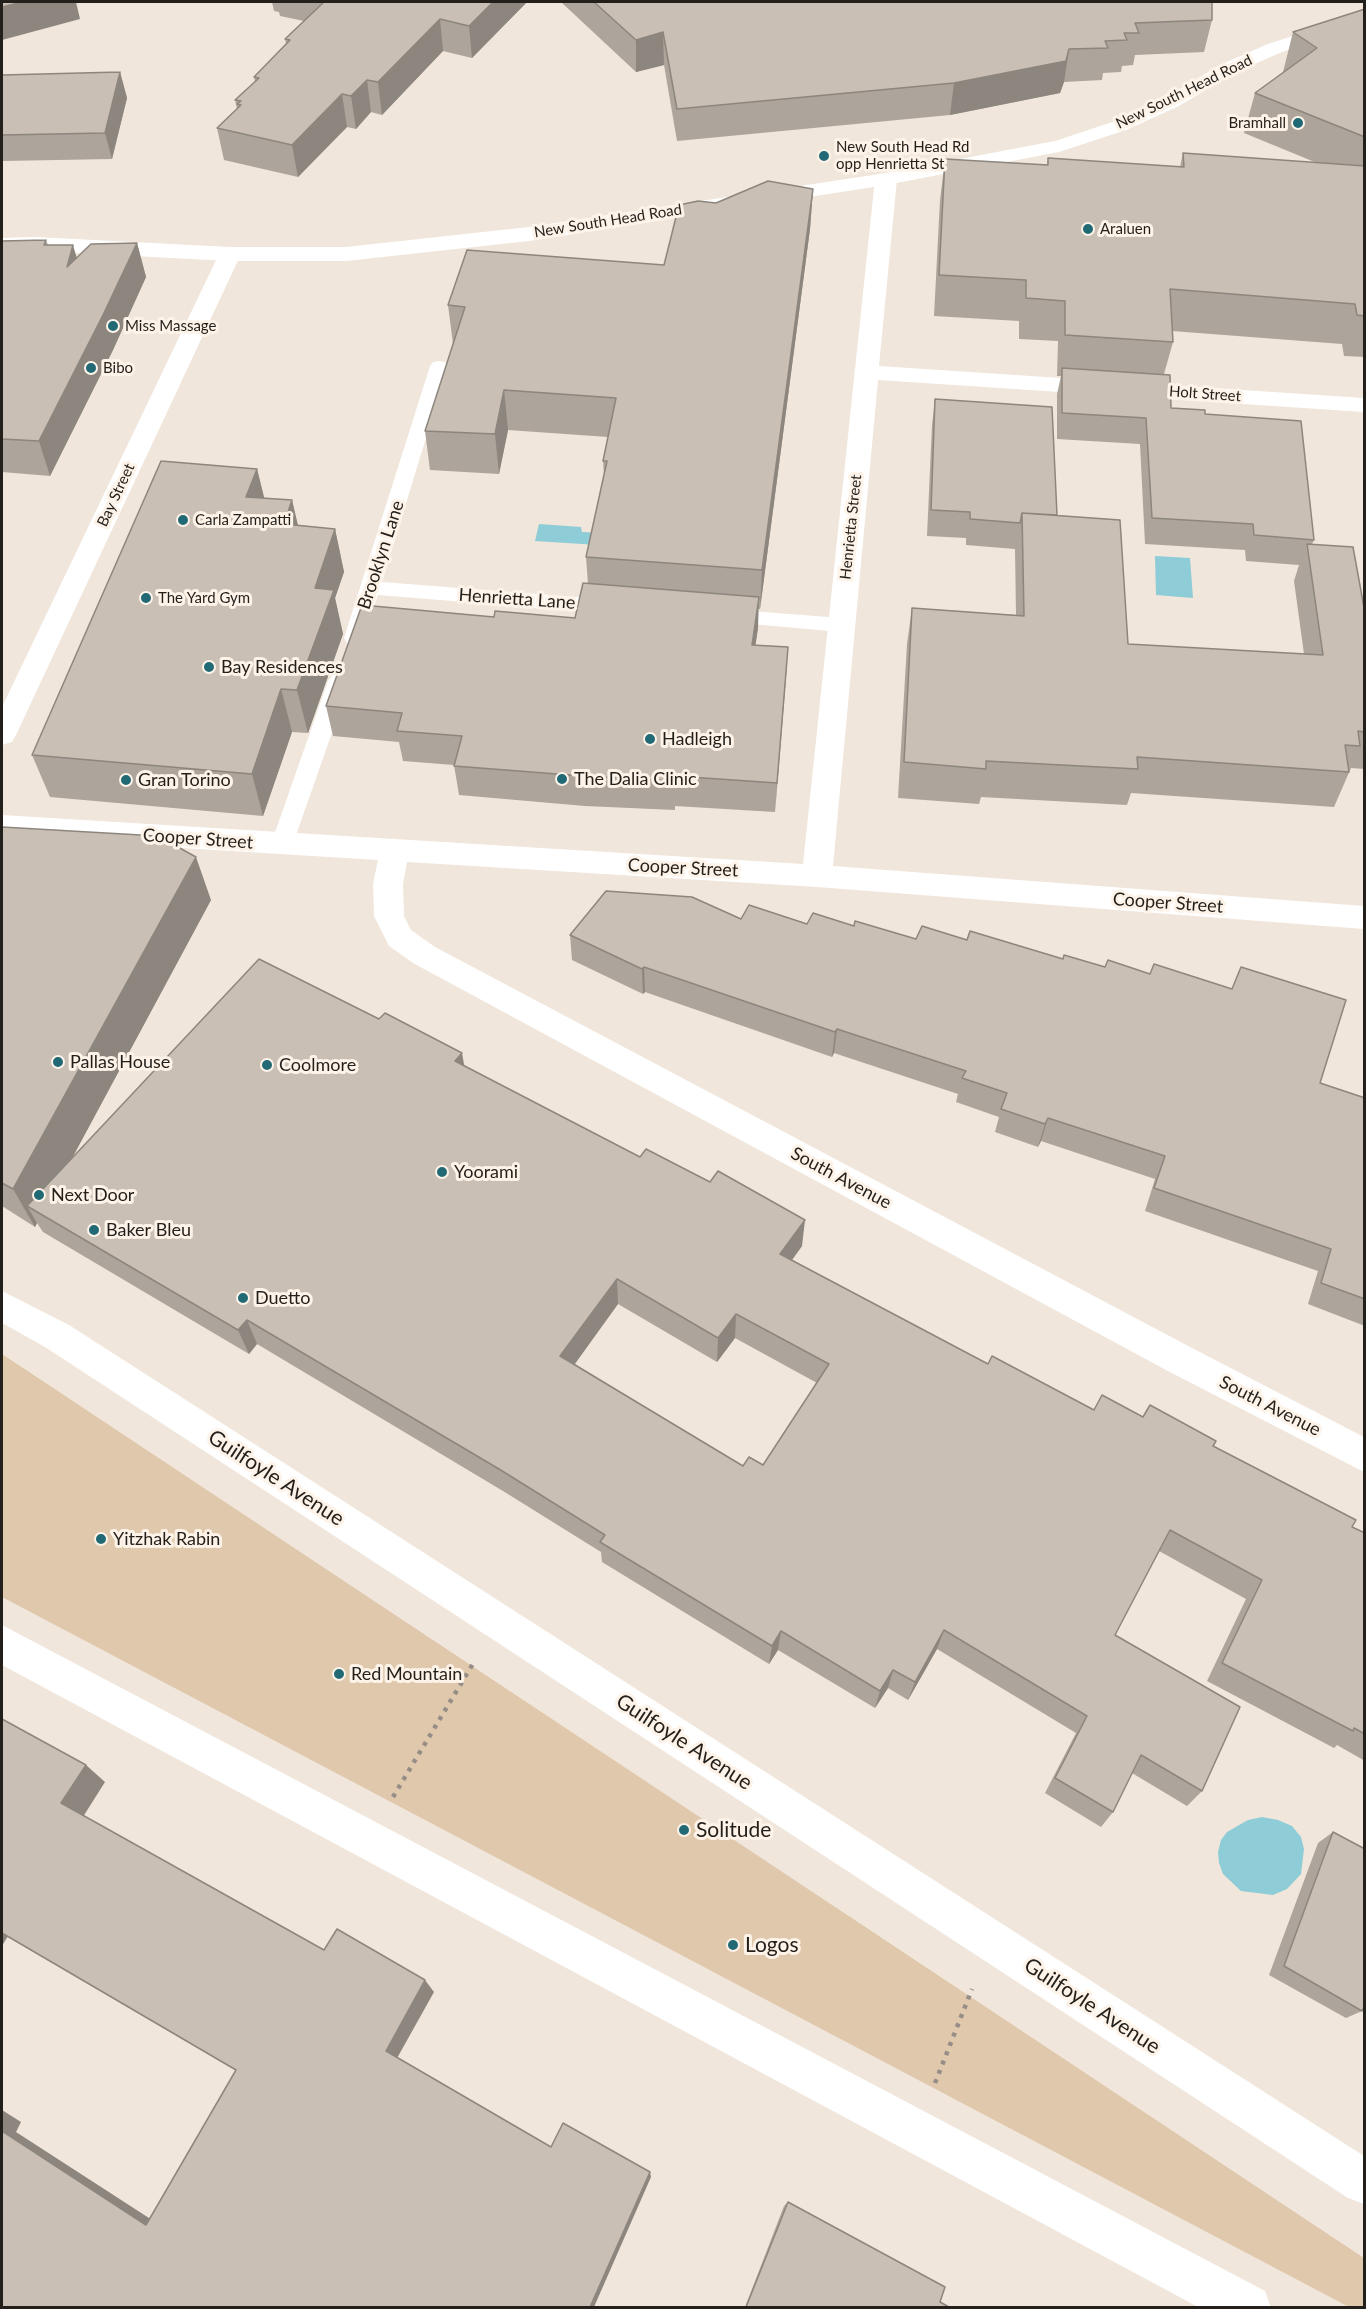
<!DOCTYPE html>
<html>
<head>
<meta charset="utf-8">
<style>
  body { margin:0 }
  #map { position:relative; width:1366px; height:2309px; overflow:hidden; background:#f0e6db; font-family:Lato,sans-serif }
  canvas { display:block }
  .frame { position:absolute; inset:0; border:3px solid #231f1b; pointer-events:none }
</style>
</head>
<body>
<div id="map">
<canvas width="1366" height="2309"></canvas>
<div class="frame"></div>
</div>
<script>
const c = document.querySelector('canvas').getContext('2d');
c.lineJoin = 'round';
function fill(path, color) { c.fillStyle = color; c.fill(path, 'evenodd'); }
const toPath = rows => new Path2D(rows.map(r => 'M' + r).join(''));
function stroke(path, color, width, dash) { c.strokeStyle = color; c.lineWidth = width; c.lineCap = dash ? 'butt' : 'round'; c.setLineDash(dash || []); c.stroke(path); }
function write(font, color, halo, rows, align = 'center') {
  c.font = font + ' Lato,sans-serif'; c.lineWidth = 6; c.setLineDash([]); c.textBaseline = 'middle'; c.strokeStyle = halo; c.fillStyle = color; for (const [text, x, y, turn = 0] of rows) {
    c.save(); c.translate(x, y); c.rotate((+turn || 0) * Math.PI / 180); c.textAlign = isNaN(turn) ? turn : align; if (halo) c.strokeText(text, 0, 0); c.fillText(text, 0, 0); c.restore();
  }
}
fill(toPath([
  [2,1354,1364,2258,1364,2307,1349,2307,2,1597]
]), '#e0c8ac');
fill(toPath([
  [539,524,581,527,582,532,600,533,598,545,535,541],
  [1155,556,1190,558,1193,598,1156,595],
  [1262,1817,1278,1820,1292,1826,1301,1837,1304,1849,1301,1874,1287,1889,1273,1895,1241,1891,1223,1874,1219,1863,1218,1852,1221,1840,1227,1832,1248,1820]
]), '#8eccd7');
stroke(toPath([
  [393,1797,474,1662],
  [935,2083,972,1989]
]), '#968e86', 4.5, [4, 6]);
fill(toPath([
  [439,361,445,362,448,366,382,582,614,600,621,602,624,607,621,612,614,614,378,595,361,643,354,645,347,643,344,638,430,366,433,362,439,361],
  [725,609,841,618,848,620,851,625,848,630,841,632,718,621,715,616,718,611,725,609],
  [339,674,346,676,350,681,293,844,290,850,282,852,274,850,271,844,328,681,332,676,339,674]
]), '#fff');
fill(toPath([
  [886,173,894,174,897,179,879,366,1364,398,1364,412,878,380,833,866,1364,906,1364,929,817,887,407,862,403,884,404,916,411,930,435,947,1192,1348,1364,1437,1364,1472,1166,1370,413,963,389,946,374,916,373,884,378,860,2,837,2,815,803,864,875,179,878,174,886,173],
  [2,1291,69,1325,1364,2156,1364,2204,1348,2198,45,1347,2,1323,2,1291],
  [2,1625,1265,2291,1271,2308,1200,2308,2,1665,2,1625]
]), '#fff');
fill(toPath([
  [230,247,238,249,241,254,16,735,12,742,2,745,2,707,219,254,222,249,230,247]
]), '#fff');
fill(toPath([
  [1364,13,1364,25,1282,52,1234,73,1179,106,1126,130,1059,152,886,185,529,241,346,261,230,261,36,251,2,252,2,238,36,237,230,247,346,247,529,227,886,173,1055,141,1112,122,1165,98,1220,65,1268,44,1364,13]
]), '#fff');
fill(toPath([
  [272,2,527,2,472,58,443,51,382,115,371,112,356,129,347,127,298,177,224,160,217,128,237,109,235,100,255,82,254,77,286,44,285,39,304,21,280,16,279,12,274,11],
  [561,2,1215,2,1212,2,1212,20,1204,52,1135,55,1133,65,1122,66,1121,72,1103,73,1102,80,1064,82,1060,93,950,115,677,141,664,65,636,72],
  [1365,9,1365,357,1344,356,1342,344,1172,331,1173,342,1164,374,1171,408,1205,414,1314,540,1312,544,1365,613,1365,769,1351,768,1334,807,1131,793,1127,805,981,797,979,804,898,798,907,644,912,608,1016,615,1015,549,966,545,966,538,927,536,932,425,935,399,1057,515,1128,644,1304,654,1294,581,1299,565,1246,561,1245,550,1145,544,1140,444,1057,439,1057,394,1061,376,1057,376,1058,341,1019,339,1019,321,934,316,940,200,945,159,1047,165,1048,158,1180,167,1183,153,1317,163,1244,133,1255,93,1283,72,1293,32],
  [120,72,127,98,112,159,2,161,2,75],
  [813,189,810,229,760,609,758,609,758,628,755,645,788,647,775,812,675,806,675,810,585,806,459,795,454,765,403,761,399,742,333,736,326,706,494,617,575,618,588,584,586,557,604,475,603,461,608,437,508,430,499,474,430,470,425,431,453,344,448,305,664,265,716,203],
  [46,240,48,245,77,258,137,243,146,277,113,350,50,476,2,472,2,241],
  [257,469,264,498,292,500,298,525,335,529,344,572,335,598,343,634,308,733,292,732,263,816,50,797,32,755],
  [2,827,211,900,72,1158,464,1066,802,1246,792,1260,988,1364,1094,1410,1143,1417,1213,1446,1352,1527,1365,1533,1365,1761,1337,1745,1334,1748,1207,1681,1246,1599,1159,1551,1115,1635,1202,1791,1187,1806,1132,1773,1113,1812,1101,1827,1045,1793,1076,1733,937,1649,908,1700,888,1688,875,1708,778,1650,769,1664,602,1562,601,1552,503,1491,257,1344,249,1354,43,1232,37,1223,35,1227,2,1206],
  [618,1304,717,1362,735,1338,817,1383,763,1465,743,1466,575,1364],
  [741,919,807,924,854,926,916,939,967,940,1105,967,1150,974,1232,989,1241,967,1320,1083,1365,1098,1365,1326,1308,1304,1318,1271,1145,1211,1155,1179,1041,1141,1038,1147,995,1132,999,1117,956,1102,958,1094,834,1053,832,1057,645,992,643,994,572,960,570,935],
  [1333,1832,1362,2011,1346,2018,1269,1975,1318,1843],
  [788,2202,940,2302,949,2307,745,2307,784,2206]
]), '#ada49b');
fill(toPath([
  [22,2,76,2,80,19,2,40,2,7],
  [493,2,527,2,472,58,469,26],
  [440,19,443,51,382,115,378,82],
  [663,32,664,65,636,72,636,40],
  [1069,49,1064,82,1060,93,950,115,954,83],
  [120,72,127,98,112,159,105,133],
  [367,80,371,112,356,129,351,96],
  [342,94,347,127,298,177,292,145],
  [813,189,810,229,760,609,762,570],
  [137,243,146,277,113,350,50,476,39,441],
  [73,245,83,279,67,267],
  [504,390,508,430,499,474,495,434],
  [257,469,268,513,246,497],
  [292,500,302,544,284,524],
  [335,529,344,572,335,598,343,634,308,733,297,690,315,588],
  [759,597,758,628,751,676,752,645],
  [788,647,786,678,775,812,777,783],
  [281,689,292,732,263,816,252,774],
  [196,857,211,900,42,1214,27,1206,37,1223,35,1227,13,1189],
  [644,967,645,992,643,994,642,969],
  [837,1029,834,1053,832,1057,835,1032],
  [462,1053,467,1081,455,1061],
  [1048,1118,1041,1141,1038,1147,1045,1124],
  [805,1220,802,1246,778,1279,780,1254],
  [617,1279,618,1304,563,1380,560,1356],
  [736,1314,735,1338,717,1362,718,1338],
  [247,1320,257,1344,249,1354,238,1330],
  [944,1630,937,1649,908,1700,915,1682],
  [781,1631,778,1650,769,1664,772,1646],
  [893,1670,888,1688,875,1708,880,1691],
  [86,1765,105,1782,81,1820,61,1803],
  [2,1932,8,1936,2,1946],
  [425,1980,434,1992,396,2060,386,2051],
  [2,2110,21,2122,16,2132,166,2229,146,2225,2,2131],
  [650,2172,651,2177,594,2307,590,2307]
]), '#8d867e');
const building = toPath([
  [2,2,22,2,2,7,2,2],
  [324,2,493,2,469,26,440,19,378,82,367,80,351,96,342,94,292,145,217,128,241,105,237,104,241,101,235,100,259,78,254,77,290,40,285,39,324,2],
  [594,2,1212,2,1212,20,1135,23,1139,33,1124,33,1127,40,1105,41,1108,48,1069,49,1066,61,954,83,677,109,663,32,636,40,594,2],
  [1365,9,1365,137,1255,93,1317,48,1293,32,1365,9],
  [120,72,105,133,2,135,2,75,120,72],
  [1183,153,1365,166,1365,316,1357,315,1355,304,1170,289,1173,342,1065,335,1065,301,1026,298,1026,280,939,275,945,159,1048,165,1048,158,1184,167,1183,153],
  [768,181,813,189,762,570,586,557,607,461,603,461,616,398,504,390,495,434,425,431,465,307,448,305,467,250,664,265,679,205,698,201,716,203,768,181],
  [46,240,44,245,73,245,67,267,91,244,137,243,103,315,39,441,2,439,2,241,46,240],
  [1062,368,1170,375,1171,408,1205,410,1205,414,1301,421,1314,540,1254,535,1253,524,1152,518,1146,418,1062,413,1062,368],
  [935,399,1052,407,1057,515,1022,513,1020,523,970,519,970,512,931,510,935,399],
  [161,461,257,469,246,497,292,500,284,524,335,529,315,588,334,590,297,690,281,689,252,774,32,755,161,461],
  [1022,513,1120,520,1128,644,1323,655,1307,544,1353,547,1365,613,1365,732,1358,731,1360,746,1345,745,1349,772,1137,757,1138,769,986,761,986,769,904,762,912,608,1024,616,1022,513],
  [583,583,759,597,752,645,788,647,777,783,675,776,675,781,583,776,454,766,462,736,397,731,402,713,326,706,362,605,494,617,495,611,575,618,583,583],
  [2,827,158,836,196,857,13,1189,2,1183,2,827],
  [606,891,692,897,741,919,749,905,807,924,813,913,854,926,855,921,916,939,922,926,967,940,970,931,1063,959,1064,955,1105,967,1108,960,1150,974,1154,964,1232,989,1241,967,1346,1000,1320,1083,1365,1098,1365,1299,1321,1283,1331,1249,1154,1188,1165,1156,1048,1118,1045,1124,1001,1109,1007,1093,962,1078,966,1071,837,1029,835,1032,644,967,642,969,570,935,606,891],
  [259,959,379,1019,385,1013,462,1053,455,1061,640,1157,646,1149,710,1182,718,1171,805,1220,780,1254,988,1364,992,1356,1094,1410,1102,1395,1143,1417,1150,1405,1216,1441,1213,1446,1356,1520,1352,1527,1365,1533,1365,1734,1354,1728,1353,1731,1222,1663,1262,1580,1170,1530,1115,1635,1240,1707,1202,1791,1141,1755,1113,1812,1055,1778,1087,1716,944,1630,915,1682,893,1670,880,1691,781,1631,772,1646,600,1542,605,1535,499,1469,247,1320,238,1330,27,1206,259,959],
  [617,1279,718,1338,736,1314,829,1364,763,1465,749,1457,743,1466,560,1356,617,1279],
  [2,1719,86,1765,61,1803,324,1950,337,1929,425,1980,386,2051,551,2147,563,2123,650,2172,590,2307,2,2307,2,2131,146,2225,236,2070,2,1933,2,1719],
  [1333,1832,1365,1849,1365,2005,1362,2011,1284,1966,1333,1832],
  [788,2202,945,2287,940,2302,949,2307,746,2307,788,2202]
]);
fill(building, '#c9bfb4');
stroke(building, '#8d867e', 1.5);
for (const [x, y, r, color] of [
  [1298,123,6,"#216a75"],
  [824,156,6,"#216a75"],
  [1088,229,6,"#216a75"],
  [113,326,6,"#216a75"],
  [91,368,6,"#216a75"],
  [183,520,6,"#216a75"],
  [146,598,6,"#216a75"],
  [209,667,6,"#216a75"],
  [650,739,6,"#216a75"],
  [562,779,6,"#216a75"],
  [126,780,6,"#216a75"],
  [58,1062,6,"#216a75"],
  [267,1065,6,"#216a75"],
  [442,1172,6,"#216a75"],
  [39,1195,6,"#216a75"],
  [94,1230,6,"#216a75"],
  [243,1298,6,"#216a75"],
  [101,1539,6,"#216a75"],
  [339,1674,6,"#216a75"],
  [684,1830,6,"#216a75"],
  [733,1945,6,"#216a75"]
]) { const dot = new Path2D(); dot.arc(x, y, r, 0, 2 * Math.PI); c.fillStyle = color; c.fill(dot); stroke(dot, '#fdf3e8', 2); }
write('15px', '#231f1b', '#fdf3e8', [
  ["New South Head Road",1184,92,-26],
  ["New South Head Road",608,221,-9],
  ["Holt Street",1205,394,4],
  ["Bay Street",116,495,-65],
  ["Henrietta Street",851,527,-84]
]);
write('15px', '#231f1b', '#fdf3e8', [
  ["Bramhall",1286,123,"right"],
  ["New South Head Rd",836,147],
  ["opp Henrietta St",836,164],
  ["Araluen",1100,229],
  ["Miss Massage",125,326],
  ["Bibo",103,368],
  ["Carla Zampatti",195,520],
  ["The Yard Gym",158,598]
], 'left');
write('18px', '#231f1b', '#fdf3e8', [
  ["Brooklyn Lane",381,555,-72],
  ["Henrietta Lane",517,599,4],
  ["Cooper Street",198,839,4],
  ["Cooper Street",683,868,3],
  ["Cooper Street",1168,903,4],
  ["South Avenue",841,1178,28],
  ["South Avenue",1270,1406,27]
]);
write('18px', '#231f1b', '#fdf3e8', [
  ["Bay Residences",221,667],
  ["Hadleigh",662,739],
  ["The Dalia Clinic",574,779],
  ["Gran Torino",138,780],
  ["Pallas House",70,1062],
  ["Coolmore",279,1065],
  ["Yoorami",454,1172],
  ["Next Door",51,1195],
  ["Baker Bleu",106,1230],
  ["Duetto",255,1298],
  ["Yitzhak Rabin",113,1539],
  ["Red Mountain",351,1674]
], 'left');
write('21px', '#231f1b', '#fdf3e8', [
  ["Guilfoyle Avenue",276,1478,33],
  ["Guilfoyle Avenue",684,1742,33],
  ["Guilfoyle Avenue",1092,2006,33]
]);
write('21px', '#231f1b', '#fdf3e8', [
  ["Solitude",696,1830],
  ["Logos",745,1945]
], 'left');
</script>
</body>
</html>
